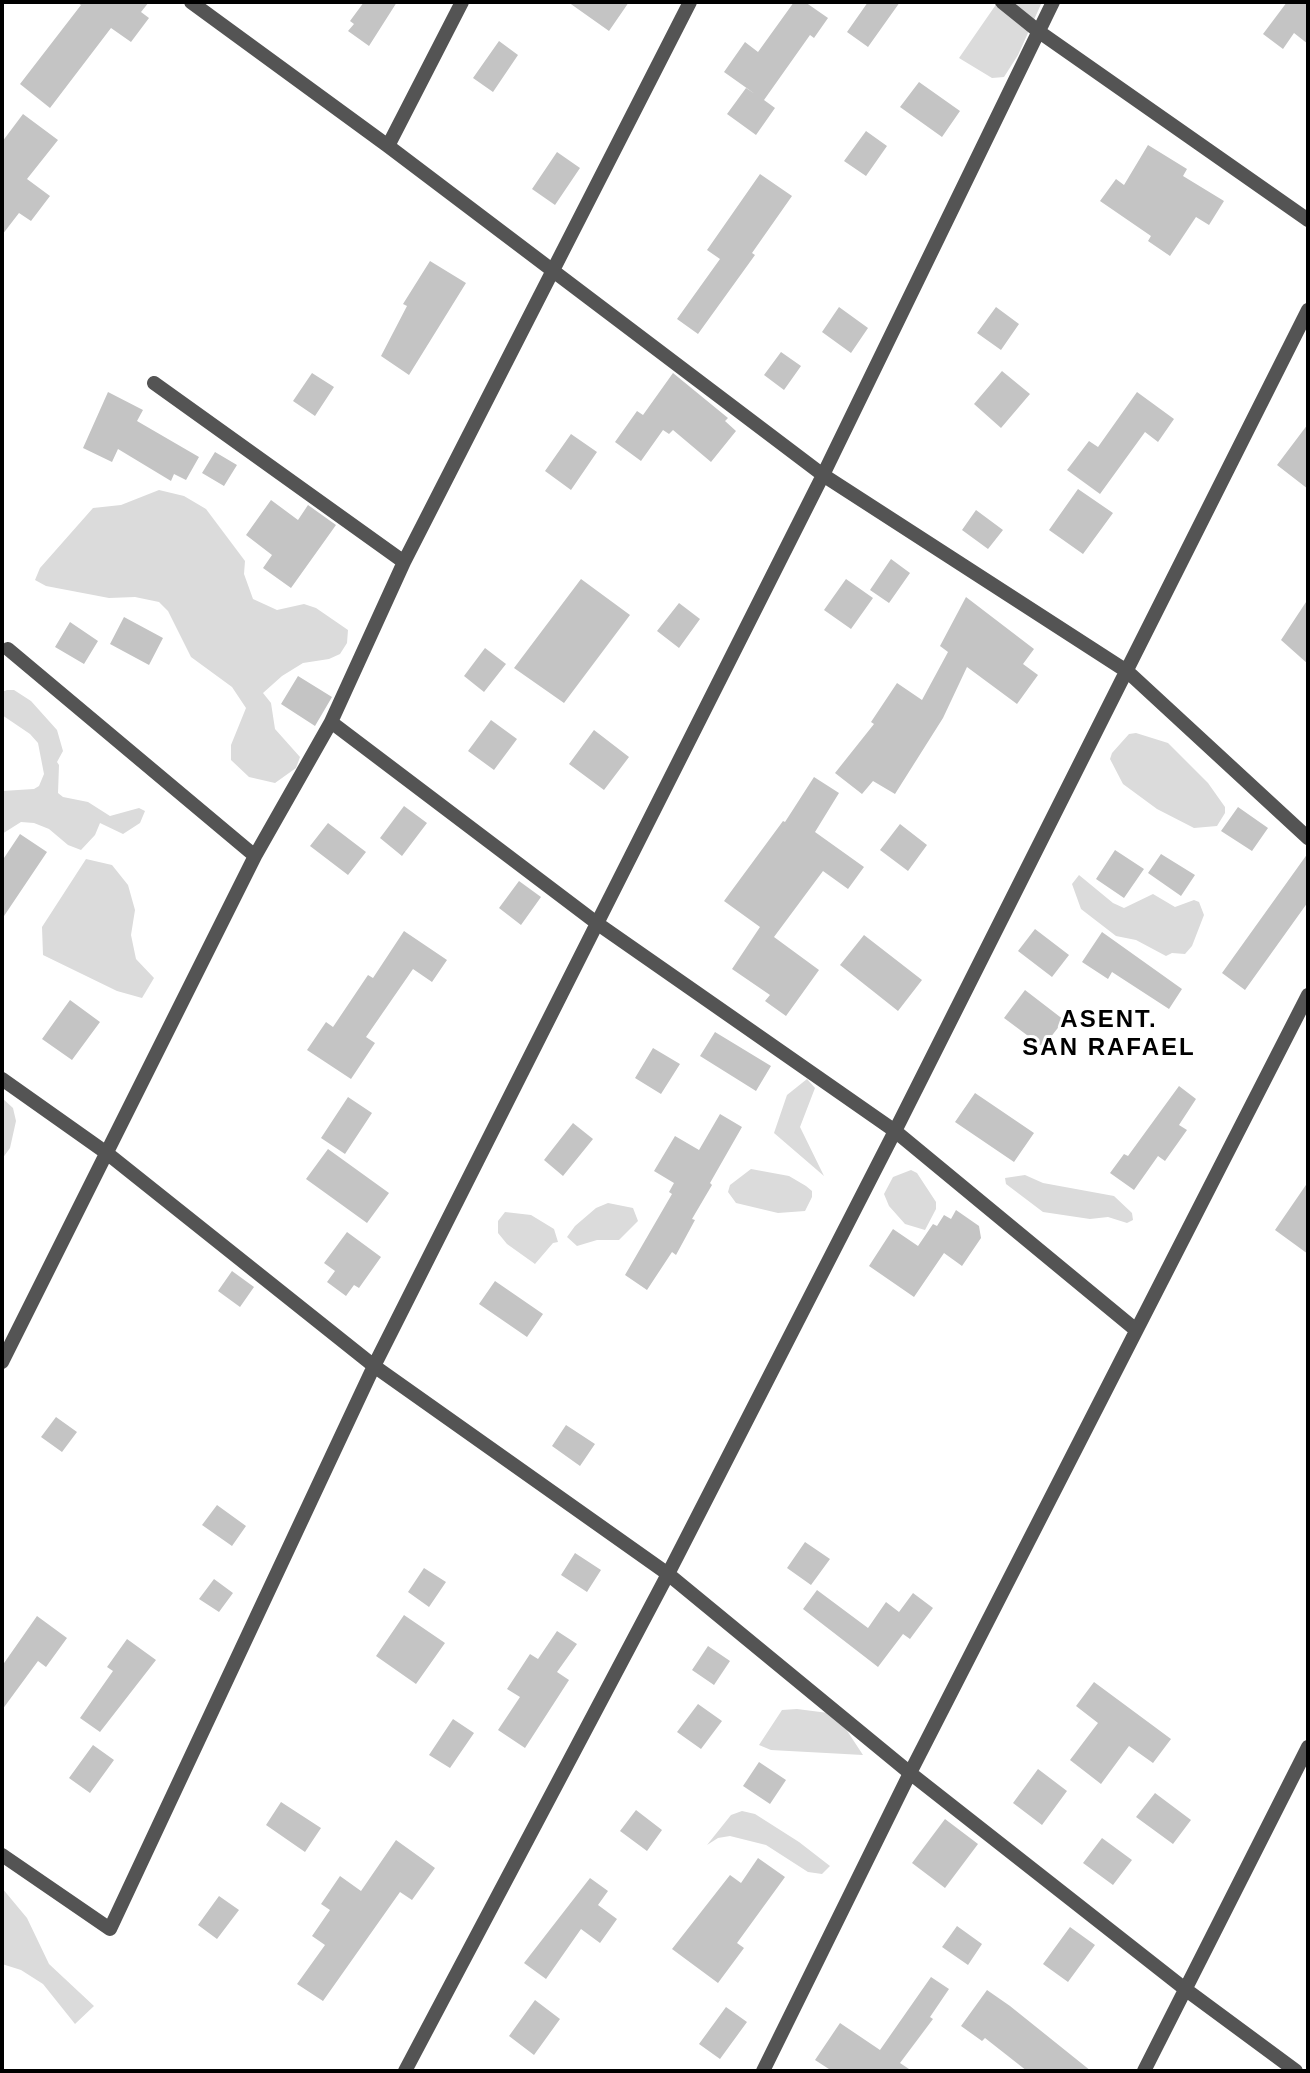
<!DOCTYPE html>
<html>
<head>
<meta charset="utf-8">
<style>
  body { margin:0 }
  #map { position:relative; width:1310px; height:2073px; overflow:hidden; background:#fff; font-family:Helvetica,sans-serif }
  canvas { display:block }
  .frame { position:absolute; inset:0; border:4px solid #000; pointer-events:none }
</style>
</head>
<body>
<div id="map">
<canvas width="1310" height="2073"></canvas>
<div class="frame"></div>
</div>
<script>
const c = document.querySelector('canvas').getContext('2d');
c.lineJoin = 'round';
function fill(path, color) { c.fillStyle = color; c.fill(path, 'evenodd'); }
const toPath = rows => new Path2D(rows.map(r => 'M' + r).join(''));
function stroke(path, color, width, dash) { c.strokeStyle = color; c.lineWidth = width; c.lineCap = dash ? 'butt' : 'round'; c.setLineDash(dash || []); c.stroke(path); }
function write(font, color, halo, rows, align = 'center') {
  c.font = font + ' Helvetica,sans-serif'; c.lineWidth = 6; c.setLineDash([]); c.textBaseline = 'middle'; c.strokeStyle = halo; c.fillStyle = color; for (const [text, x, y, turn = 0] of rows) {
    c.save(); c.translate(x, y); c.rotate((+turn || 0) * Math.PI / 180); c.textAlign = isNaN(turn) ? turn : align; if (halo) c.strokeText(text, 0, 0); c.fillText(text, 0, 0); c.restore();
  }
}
fill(toPath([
  [995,2,1042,2,1018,55,1004,77,992,78,959,58,995,6],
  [159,490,184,496,206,509,245,561,244,574,253,599,277,610,304,604,316,608,348,630,347,643,340,654,329,659,303,663,282,676,263,693,271,703,275,729,300,757,296,768,275,783,249,777,231,760,231,745,246,708,232,687,191,657,168,611,159,602,135,597,109,598,46,586,35,580,40,568,93,508,121,505],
  [7,690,14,690,31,701,57,730,63,751,57,762,59,765,58,793,63,797,88,802,110,816,139,808,145,811,140,823,123,834,100,823,95,835,81,850,68,845,49,829,34,823,21,822,2,834,2,791,34,789,39,786,44,774,38,743,30,734,2,715,2,692],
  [1136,733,1168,743,1208,783,1225,807,1225,813,1217,826,1194,828,1157,809,1123,784,1110,759,1112,753,1129,734],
  [86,859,112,865,128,885,135,910,131,935,136,959,154,978,142,998,117,991,43,955,42,927],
  [1079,875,1113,903,1124,908,1153,894,1175,907,1194,900,1199,902,1204,915,1192,946,1185,954,1172,953,1166,956,1136,940,1116,936,1081,909,1072,884],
  [807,1079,815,1088,800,1127,824,1176,774,1133,787,1095],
  [2,1098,13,1108,16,1121,10,1148,2,1159],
  [751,1169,789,1176,806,1186,812,1191,812,1197,805,1211,778,1213,736,1203,728,1192,730,1185],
  [911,1170,917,1173,936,1202,936,1209,925,1230,905,1224,889,1206,884,1194,893,1177],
  [1025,1175,1043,1183,1114,1196,1132,1213,1133,1220,1127,1223,1108,1217,1090,1219,1043,1212,1006,1184,1005,1178],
  [608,1203,633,1208,638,1221,619,1240,597,1240,577,1246,567,1237,575,1226,596,1208],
  [505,1212,531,1215,554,1229,558,1242,553,1243,535,1264,507,1244,498,1233,498,1221],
  [797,1709,836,1714,863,1755,771,1750,759,1745,782,1710],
  [742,1811,755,1814,799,1842,830,1866,822,1874,808,1872,766,1845,730,1836,718,1838,707,1845,731,1815],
  [2,1888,27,1918,49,1964,94,2006,75,2024,43,1984,21,1970,2,1964]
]), '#dbdbdb');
fill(toPath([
  [76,2,149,2,141,12,149,18,131,42,111,28,50,108,20,84,81,5],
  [364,2,397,2,369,46,348,31,354,24,350,21],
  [568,2,629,2,609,31],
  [794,2,805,2,828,18,814,38,810,35,764,100,775,108,756,135,727,114,746,88,755,94,724,72,745,42,758,52],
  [868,2,900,2,868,47,847,32],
  [1287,2,1308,2,1308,44,1294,33,1283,49,1263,34],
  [499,41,518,55,493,92,473,78],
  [919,82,960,111,942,137,900,107],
  [23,114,58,140,27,179,50,196,31,221,19,213,2,235,2,142],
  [866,131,887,146,866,176,844,161],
  [1148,145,1187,169,1183,176,1224,201,1209,225,1196,217,1170,256,1148,241,1151,236,1100,201,1116,179,1124,185],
  [557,152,580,168,555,205,532,189],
  [760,174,792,196,752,253,755,255,698,334,677,319,720,259,707,250],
  [430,261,466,283,409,375,381,356,407,306,403,304],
  [839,307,868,328,851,353,822,332],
  [996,307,1019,324,1001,350,977,333],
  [781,352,801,366,784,390,764,375],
  [1002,371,1030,394,1001,428,974,404],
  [312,373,334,387,315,416,293,401],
  [673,373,728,418,725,421,736,431,711,462,673,430,669,434,663,430,641,461,615,442,637,411,643,415],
  [108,392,143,410,137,421,199,457,186,480,174,474,171,481,118,449,112,462,83,448],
  [1137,392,1174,419,1158,442,1145,432,1100,494,1067,470,1089,441,1098,447],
  [1308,424,1308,489,1277,465],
  [571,434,597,452,571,490,545,471],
  [215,452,237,465,224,486,202,473],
  [1078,489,1113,513,1083,554,1049,530],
  [271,500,298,520,308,505,336,525,291,588,263,568,272,555,246,535],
  [976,510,1003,530,988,549,962,530],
  [891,559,910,573,889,603,870,590],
  [581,579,630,615,564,703,514,668],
  [846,579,873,598,851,629,824,610],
  [966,597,1034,649,1023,664,1038,675,1017,704,967,667,943,718,895,794,873,781,862,794,835,773,874,724,871,722,897,683,922,700,948,652,940,646],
  [1308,599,1308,664,1281,640],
  [679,603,700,619,679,648,657,631],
  [124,617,163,638,149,665,110,644],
  [70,622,98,641,84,664,55,647],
  [485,648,506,664,484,692,464,676],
  [298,676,332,697,315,726,281,704],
  [491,720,517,739,494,770,468,751],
  [594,730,629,757,604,790,569,764],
  [814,777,839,793,815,832,864,867,848,889,823,871,774,937,819,970,786,1016,765,1001,770,995,732,969,760,927,724,901,783,821,785,822],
  [404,806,427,823,402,856,380,838],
  [1238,807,1268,828,1252,851,1221,831],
  [328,823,366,852,348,875,310,846],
  [900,824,927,845,908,871,880,850],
  [20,834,47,852,2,919,2,861],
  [1115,850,1144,869,1124,898,1096,879],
  [1308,853,1308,902,1245,990,1222,973],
  [1161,854,1195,875,1181,896,1148,873],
  [519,881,541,897,521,925,499,908],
  [1035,929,1069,955,1052,977,1018,951],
  [404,931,447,960,432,982,413,969,366,1037,375,1043,351,1079,307,1050,326,1022,333,1027,368,975,373,978],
  [1102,932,1182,989,1169,1009,1112,972,1108,979,1082,962],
  [864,935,922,980,898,1011,840,965],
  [1025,990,1064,1020,1043,1047,1004,1018],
  [70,1000,100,1022,72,1060,42,1039],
  [715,1032,771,1066,756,1091,700,1056],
  [653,1048,680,1064,661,1094,635,1078],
  [1179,1086,1196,1099,1179,1125,1187,1130,1165,1161,1158,1156,1134,1190,1110,1173,1124,1154,1128,1156],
  [975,1093,1034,1133,1014,1162,955,1122],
  [348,1097,372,1113,345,1154,321,1138],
  [720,1114,742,1127,710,1183,712,1185,692,1219,695,1220,676,1255,672,1252,647,1290,625,1275,672,1194,669,1192,674,1183,654,1171,675,1136,699,1150],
  [573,1123,593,1139,563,1176,544,1160],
  [328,1149,389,1193,367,1223,306,1179],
  [1308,1182,1308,1254,1275,1230],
  [956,1210,979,1226,981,1238,962,1266,944,1253,914,1297,869,1266,893,1229,918,1246,933,1224,937,1226,944,1215,951,1219],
  [347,1232,381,1257,359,1288,354,1285,346,1296,327,1282,335,1271,324,1263],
  [232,1271,254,1287,240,1307,218,1291],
  [495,1281,543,1314,527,1337,479,1304],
  [56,1417,77,1432,62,1452,41,1437],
  [566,1425,595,1444,580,1466,552,1446],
  [217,1505,246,1526,232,1546,202,1525],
  [805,1542,830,1559,811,1585,787,1568],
  [575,1553,601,1570,587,1592,561,1575],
  [424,1568,446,1582,429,1607,408,1592],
  [214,1579,233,1593,219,1612,199,1599],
  [817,1590,868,1628,886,1602,899,1612,913,1593,933,1608,910,1639,903,1634,878,1667,803,1609],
  [404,1615,445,1643,416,1684,376,1656],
  [37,1616,67,1638,46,1667,38,1661,2,1710,2,1666],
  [557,1631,577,1644,557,1672,569,1680,525,1748,498,1730,520,1697,507,1689,530,1654,538,1659],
  [127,1639,156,1660,100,1732,80,1718,113,1671,107,1667],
  [708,1646,730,1661,714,1685,692,1670],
  [1094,1682,1171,1739,1153,1763,1129,1746,1101,1784,1070,1760,1098,1723,1076,1706],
  [698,1704,722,1721,701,1749,677,1732],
  [453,1719,474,1733,450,1768,429,1755],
  [93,1745,114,1760,90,1793,69,1778],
  [759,1762,786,1780,770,1804,743,1786],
  [1038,1769,1067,1791,1042,1825,1013,1803],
  [1155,1793,1191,1820,1173,1844,1136,1817],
  [281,1802,321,1828,305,1852,266,1825],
  [636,1810,662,1830,647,1851,620,1831],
  [945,1819,978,1844,945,1888,912,1863],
  [1102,1838,1132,1860,1113,1885,1083,1863],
  [396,1840,435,1868,412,1900,400,1892,323,2001,297,1984,325,1945,312,1936,330,1910,321,1904,340,1876,361,1891],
  [758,1858,785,1877,737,1943,744,1948,718,1983,672,1949,730,1875,741,1883],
  [590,1878,608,1891,598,1905,617,1919,600,1943,581,1929,546,1979,524,1963],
  [219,1896,239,1910,217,1939,198,1925],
  [957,1926,982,1944,968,1965,942,1947],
  [1070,1927,1095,1945,1068,1982,1043,1964],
  [931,1977,949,1989,930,2017,933,2019,900,2063,912,2071,832,2071,815,2060,840,2023,880,2050],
  [987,1990,1010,2006,1091,2071,1027,2071,985,2038,982,2041,961,2026],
  [535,2000,560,2019,534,2055,509,2036],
  [726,2007,747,2022,720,2059,699,2044]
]), '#c4c4c4');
stroke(toPath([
  [191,2,388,146,823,475,1128,672,1308,838],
  [1002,2,1038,31,1308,220],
  [1053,2,823,475,374,1366,668,1574,910,1773,1185,1989,1296,2071],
  [388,146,462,2],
  [154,383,404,562],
  [8,649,255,856],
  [331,722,598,924,895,1131,1308,310],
  [2,1079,108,1154,374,1366,110,1929,2,1855],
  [2,1362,255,856,331,722,404,562,690,2],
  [405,2071,668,1574,895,1131,1136,1330],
  [763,2071,910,1773,1308,995],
  [1144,2071,1308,1747]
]), '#545454', 14);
c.letterSpacing = '2px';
write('bold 24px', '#000', '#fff', [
  ["ASENT.",1109,1020],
  ["SAN RAFAEL",1109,1048]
]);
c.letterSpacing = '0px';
</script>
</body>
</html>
